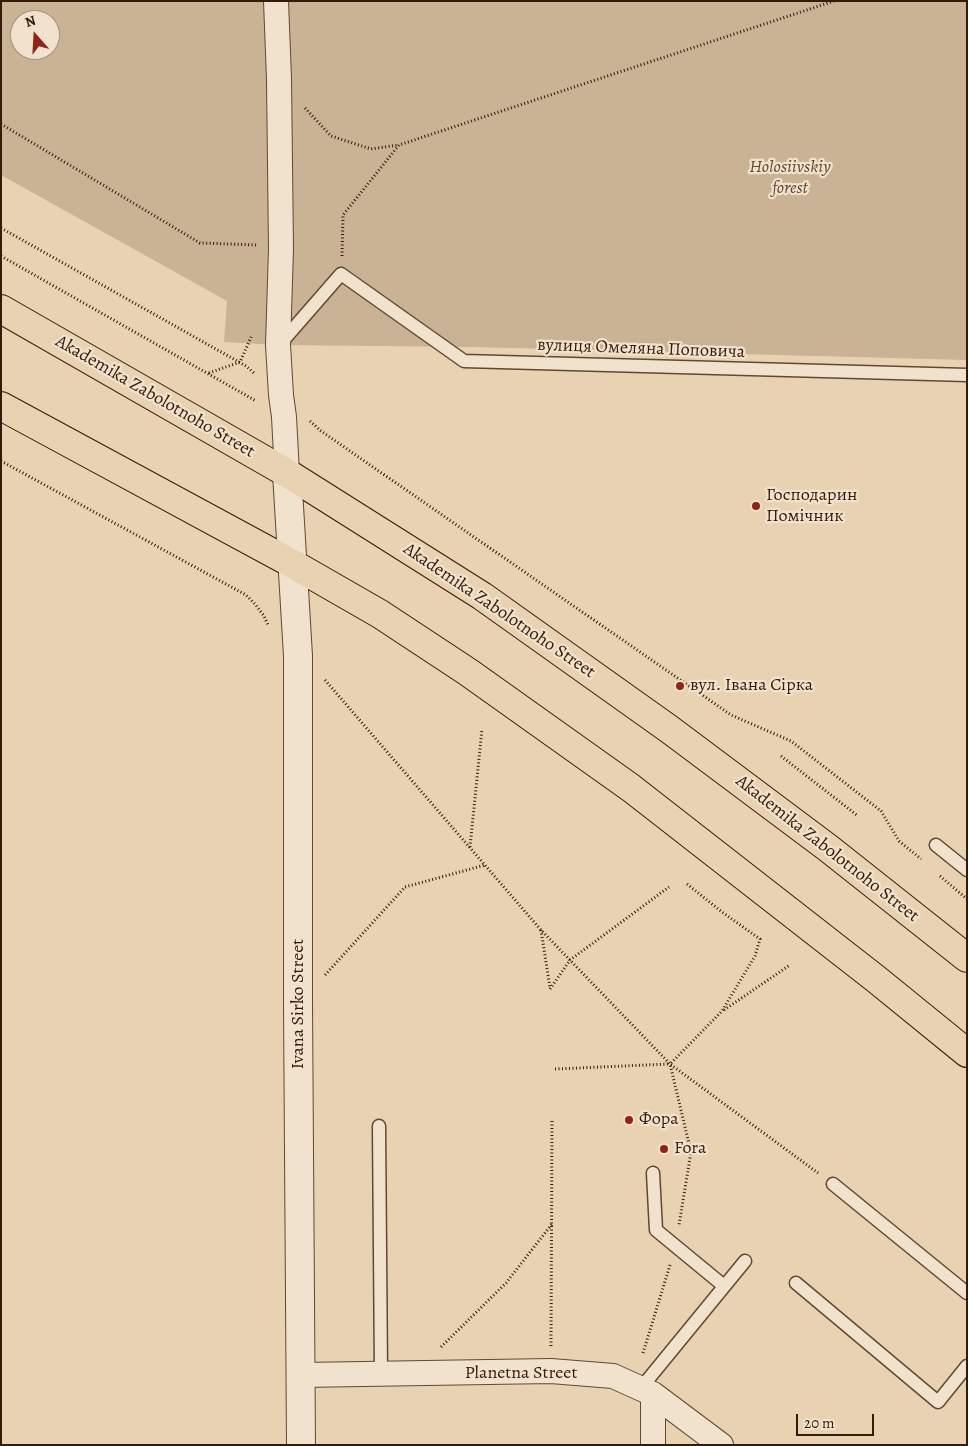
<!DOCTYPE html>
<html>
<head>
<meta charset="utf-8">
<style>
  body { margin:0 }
  #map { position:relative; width:968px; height:1446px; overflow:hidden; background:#e8d2b2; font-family:Alegreya,serif }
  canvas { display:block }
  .frame { position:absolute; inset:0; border:2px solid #351a08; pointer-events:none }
  .north { position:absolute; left:10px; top:10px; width:50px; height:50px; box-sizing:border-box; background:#f0e2cd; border:1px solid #a5927e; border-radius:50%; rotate:341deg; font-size:14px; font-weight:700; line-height:20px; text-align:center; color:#351a08 }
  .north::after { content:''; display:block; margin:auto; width:18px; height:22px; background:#8f2418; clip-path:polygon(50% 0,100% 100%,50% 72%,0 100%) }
  .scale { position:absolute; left:796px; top:1414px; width:78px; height:22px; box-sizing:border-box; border:2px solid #351a08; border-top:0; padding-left:6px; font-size:15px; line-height:18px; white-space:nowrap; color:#351a08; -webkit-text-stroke:4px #f0e2cd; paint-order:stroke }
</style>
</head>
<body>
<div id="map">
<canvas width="968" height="1446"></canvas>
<div class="frame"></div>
<div class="north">N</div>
<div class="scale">20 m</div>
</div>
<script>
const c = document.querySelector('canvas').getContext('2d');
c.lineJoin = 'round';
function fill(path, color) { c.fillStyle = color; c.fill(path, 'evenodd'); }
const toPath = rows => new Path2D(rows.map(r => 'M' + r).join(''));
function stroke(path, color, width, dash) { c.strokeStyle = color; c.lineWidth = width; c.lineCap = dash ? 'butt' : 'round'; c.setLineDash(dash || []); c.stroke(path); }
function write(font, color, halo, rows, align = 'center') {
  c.font = font + ' Alegreya,serif'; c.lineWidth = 4.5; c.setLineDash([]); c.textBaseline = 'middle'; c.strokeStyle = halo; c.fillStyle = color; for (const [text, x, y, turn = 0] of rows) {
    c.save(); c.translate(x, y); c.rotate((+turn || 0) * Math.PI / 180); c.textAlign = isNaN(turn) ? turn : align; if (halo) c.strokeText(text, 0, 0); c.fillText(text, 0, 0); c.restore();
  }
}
fill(toPath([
  [1,1,967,1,967,360,473,347,278,345,224,342,227,301,1,175],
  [20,20,50,20,50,50,20,50]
]), '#cab395');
const service = toPath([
  [280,344,341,274,464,361,967,375],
  [936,845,967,870],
  [379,1126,381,1374],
  [653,1173,656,1230,724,1286],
  [833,1184,967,1293],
  [796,1283,938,1402,967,1366],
  [641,1388,745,1261]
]);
const minor = toPath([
  [276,1,279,79,281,249,278,345,281,395,284,417,287,473],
  [301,1375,551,1371,613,1376,653,1394,721,1445],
  [653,1394,653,1445]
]);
const tertiary = toPath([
  [287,473,298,656,298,1004,301,1445]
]);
const trunk = toPath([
  [1,309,287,473,482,596,669,729,828,848,967,958],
  [1,406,293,564,380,614,468,672,631,788,876,979,967,1053]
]);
stroke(service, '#624832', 15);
stroke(minor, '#624832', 26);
stroke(tertiary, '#624832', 30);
stroke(trunk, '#351a08', 30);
stroke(toPath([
  [305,108,331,136,371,149,399,145],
  [1,124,200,243,258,245],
  [1,228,246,366,254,373],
  [1,256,256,401],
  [342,256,343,215,399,145,834,1],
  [209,373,240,362,252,335],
  [310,421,321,431,731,715,791,741,881,811,899,841,921,859],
  [1,461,246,595,255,604,264,616,268,625],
  [325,680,541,930,670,1064,691,1152,679,1225],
  [781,756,858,816],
  [470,847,482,729],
  [940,876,967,899],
  [687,884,722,912,760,939,755,956,722,1011,670,1064,818,1173],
  [541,930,550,988],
  [325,975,405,887,485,865],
  [550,989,570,960,669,887],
  [724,1010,790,965],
  [555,1069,669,1064],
  [551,1346,552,1119],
  [441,1347,506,1283,552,1224],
  [643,1353,670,1265]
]), '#351a08', 3, [1, 2.5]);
stroke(service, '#f0e2cd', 12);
stroke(minor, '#f0e2cd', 24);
stroke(tertiary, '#f0e2cd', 28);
stroke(trunk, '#e8d2b2', 28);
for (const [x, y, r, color] of [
  [756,506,5,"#8f2418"],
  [680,686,5,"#8f2418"],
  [629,1120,5,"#8f2418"],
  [664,1149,5,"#8f2418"]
]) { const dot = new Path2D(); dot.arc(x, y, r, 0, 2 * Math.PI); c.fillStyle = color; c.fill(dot); stroke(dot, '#f0e2cd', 2); }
write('italic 18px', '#624832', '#f0e2cd', [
  ["Holosiivskiy",790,168],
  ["forest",790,189]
]);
write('18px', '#351a08', '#f0e2cd', [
  ["вулиця Омеляна Поповича",641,349,2],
  ["Akademika Zabolotnoho Street",155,397,30],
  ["Akademika Zabolotnoho Street",499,611,34],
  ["Akademika Zabolotnoho Street",827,849,38],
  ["Ivana Sirko Street",299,1004,-90],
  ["Planetna Street",521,1374]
]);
write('18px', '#351a08', '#f0e2cd', [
  ["Господарин",766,496],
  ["Помічник",766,517],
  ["вул. Івана Сірка",690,686],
  ["Фора",639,1120],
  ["Fora",674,1149]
], 'left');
</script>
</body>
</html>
